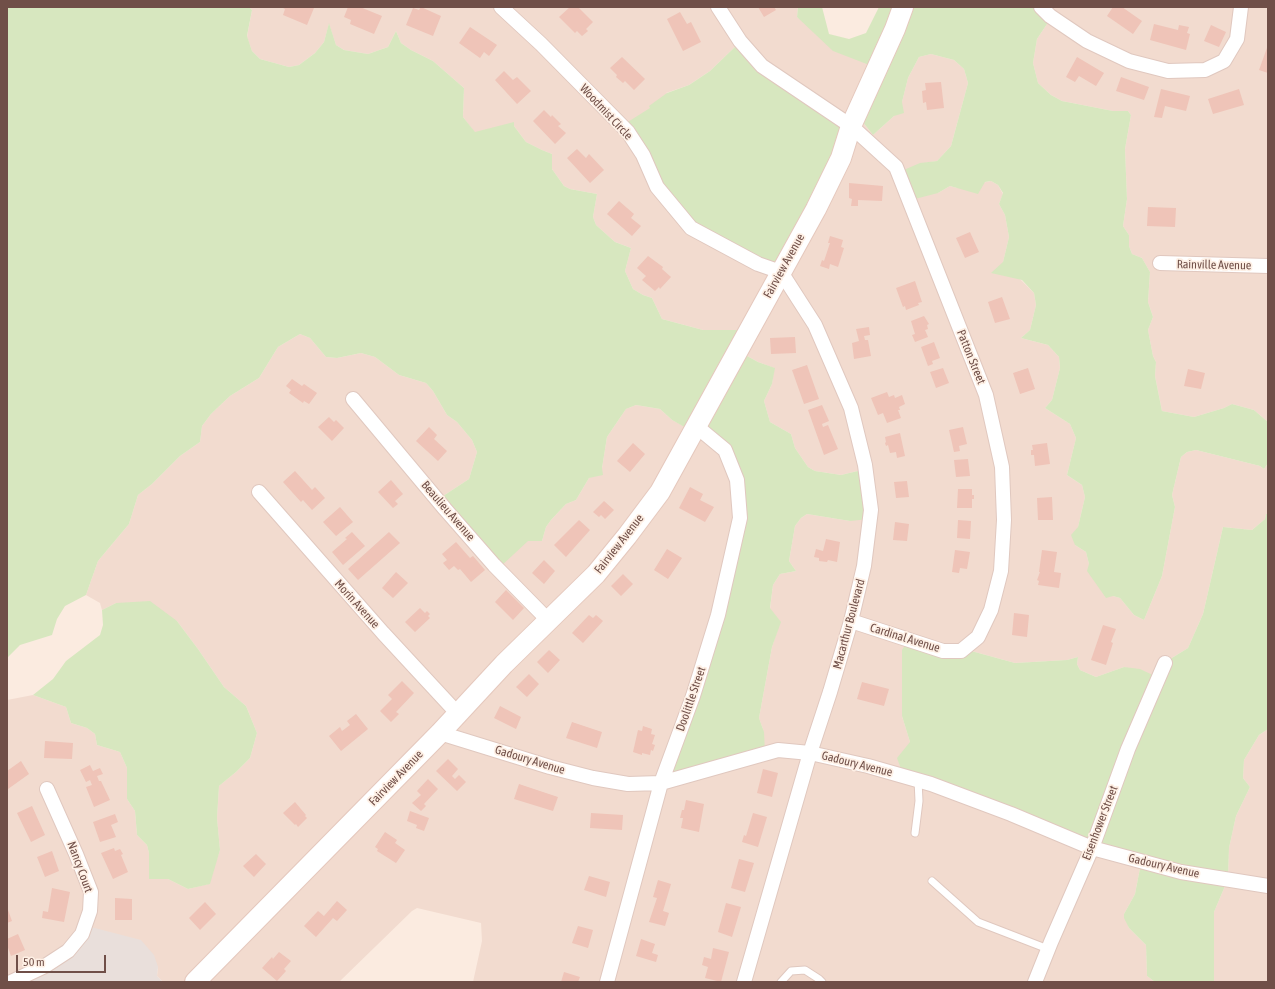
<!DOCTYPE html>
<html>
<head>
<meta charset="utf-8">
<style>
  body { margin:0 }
  #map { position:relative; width:1275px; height:989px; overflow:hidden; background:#fbebe0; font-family:"Asap Condensed",sans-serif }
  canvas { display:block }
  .frame { position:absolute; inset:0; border:8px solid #704f48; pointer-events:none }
  .scale { position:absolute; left:16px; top:955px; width:90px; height:18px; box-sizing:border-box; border:2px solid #704f48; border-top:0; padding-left:5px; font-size:12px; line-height:14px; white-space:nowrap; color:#704f48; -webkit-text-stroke:3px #fef0e5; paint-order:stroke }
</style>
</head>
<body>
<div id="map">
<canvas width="1275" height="989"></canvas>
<div class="frame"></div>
<div class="scale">50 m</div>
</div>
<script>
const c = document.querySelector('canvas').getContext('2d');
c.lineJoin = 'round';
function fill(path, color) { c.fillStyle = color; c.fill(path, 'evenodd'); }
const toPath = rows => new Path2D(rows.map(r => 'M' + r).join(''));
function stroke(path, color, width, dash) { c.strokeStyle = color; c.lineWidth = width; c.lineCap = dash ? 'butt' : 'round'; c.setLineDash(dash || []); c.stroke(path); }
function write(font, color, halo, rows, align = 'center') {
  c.font = font + ' "Asap Condensed",sans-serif'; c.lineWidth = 3.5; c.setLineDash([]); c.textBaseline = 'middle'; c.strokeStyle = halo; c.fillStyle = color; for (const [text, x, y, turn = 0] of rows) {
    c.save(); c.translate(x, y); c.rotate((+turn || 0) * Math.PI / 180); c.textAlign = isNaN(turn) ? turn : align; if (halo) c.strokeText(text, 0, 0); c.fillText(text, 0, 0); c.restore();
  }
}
fill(toPath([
  [249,7,798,7,797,17,877,68,858,117,834,110,740,42,710,71,689,85,666,93,862,121,873,135,894,116,902,102,908,78,919,57,931,54,954,60,964,69,968,83,951,146,937,161,920,164,938,193,950,186,957,188,991,181,998,185,1003,194,999,204,1005,215,1009,237,1003,262,1034,293,1036,305,1030,330,1021,338,1048,345,1059,357,1060,368,1052,400,1045,408,1070,424,1076,438,1067,475,1082,485,1085,497,1078,527,1075,545,1086,552,1089,564,1113,596,1120,598,1134,615,1144,620,1162,576,1175,507,1172,495,1181,457,1187,452,1196,450,1260,466,1264,469,1268,463,1268,514,1266,514,1265,519,1252,530,1223,527,1203,614,1188,648,1167,661,1157,677,1124,667,1096,677,1080,670,1077,664,1078,657,1067,660,1015,663,964,649,902,716,910,742,1141,863,1135,894,1124,914,1129,928,1146,945,1147,976,1155,982,473,982,482,941,481,923,417,908,412,911,339,982,163,982,157,976,158,967,80,937,7,982,7,700,33,695,66,707,71,723,87,728,95,734,97,745,120,752,127,768,127,799,135,811,137,835,147,845,149,853,149,866,168,879,188,889,208,884,220,850,217,818,219,786,236,772,250,758,257,733,246,706,224,687,198,649,177,621,116,603,102,610,100,603,86,595,98,561,129,524,138,495,152,484,180,456,200,442,202,426,211,414,230,396,259,378,278,347,300,334,310,338,326,357,337,358,361,353,375,357,399,375,426,383,433,391,447,415,457,422,472,440,477,452,469,479,440,498,528,541,542,541,546,527,551,520,566,504,576,500,589,478,602,468,607,437,626,409,636,405,660,409,672,420,722,446,740,513,716,623,764,732,759,718,772,647,780,622,770,609,773,585,780,574,796,571,789,561,795,526,801,518,807,514,850,521,866,469,841,475,815,471,808,467,795,448,791,434,770,422,764,401,772,384,774,368,758,362,740,352,745,330,703,330,662,319,652,298,643,295,633,289,625,271,631,248,615,242,596,225,593,217,597,194,570,189,564,186,552,169,552,154,542,150,526,142,514,126,475,133,463,117,464,88,433,61,411,50,401,43,396,31,388,47,368,54,344,50,336,45,329,24,324,42,315,53,299,65,289,67,260,59,252,51,247,37,252,10],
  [1043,7,1268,7,1268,422,1254,410,1232,404,1224,408,1194,417,1162,411,1155,376,1156,362,1153,356,1148,330,1153,317,1148,302,1150,272,1142,258,1132,254,1129,246,1129,235,1123,226,1127,199,1125,149,1131,115,1128,111,1113,111,1062,101,1051,95,1038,83,1033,63,1037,39,1051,18],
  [1268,729,1268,982,1214,982,1214,912,1228,879,1229,848,1236,816,1250,787,1243,778,1244,760,1259,735]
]), '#f2dbcf');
fill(toPath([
  [87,926,141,940,154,955,158,967,157,976,163,982,9,982,47,965]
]), '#e9dfdb');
fill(toPath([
  [7,7,249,7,252,10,247,36,252,51,260,59,289,67,299,65,315,53,324,42,329,23,336,45,344,50,368,54,388,47,396,31,401,43,411,50,433,61,464,88,463,117,475,132,514,122,514,126,526,142,542,150,552,154,552,169,564,186,570,189,597,194,593,217,596,225,615,242,631,248,625,271,633,289,643,295,652,298,662,319,703,330,745,330,740,352,758,362,775,368,772,384,764,401,770,422,791,434,795,448,808,467,815,471,841,475,866,469,869,519,850,521,807,514,801,518,795,526,789,561,796,571,780,574,773,585,770,608,781,622,772,647,759,718,764,732,765,752,669,780,739,527,727,451,672,420,660,409,636,405,626,409,607,437,602,468,603,475,589,478,576,500,566,504,551,520,546,527,542,541,528,541,500,567,440,498,469,479,477,452,472,440,457,422,447,415,433,391,426,383,399,375,375,357,361,353,337,358,326,357,310,338,300,334,278,347,259,378,230,396,211,414,202,426,200,442,180,456,152,484,138,495,129,524,98,561,86,595,65,606,57,619,52,635,20,645,7,658],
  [798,7,822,7,829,34,849,39,866,33,879,7,1043,7,1051,18,1037,39,1033,63,1038,83,1051,95,1062,101,1113,111,1128,111,1131,115,1125,149,1127,199,1123,226,1129,235,1129,246,1132,254,1142,258,1150,272,1148,302,1153,317,1148,330,1153,356,1156,362,1155,376,1162,411,1194,417,1224,408,1232,404,1254,410,1268,422,1268,463,1264,469,1260,466,1196,450,1187,452,1181,457,1172,495,1175,507,1162,576,1144,620,1134,615,1120,598,1113,596,1106,598,1087,571,1089,564,1086,552,1075,545,1071,535,1078,527,1085,497,1082,485,1067,475,1076,438,1070,424,1045,408,1052,400,1060,368,1059,357,1048,345,1021,338,1030,330,1036,305,1034,293,1022,280,991,273,1003,262,1009,237,1005,215,999,204,1003,193,998,185,991,181,985,182,978,194,950,186,938,193,911,200,899,172,920,163,937,161,951,146,968,83,964,69,954,60,931,54,919,57,908,78,902,102,904,113,894,116,873,135,862,121,782,269,721,242,683,214,623,125,650,108,649,106,667,93,689,85,710,71,740,42,834,110,858,117,877,68,833,51,797,17],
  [1266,514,1268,514,1268,729,1259,735,1244,760,1243,778,1250,787,1236,816,1229,848,1228,879,1214,912,1214,982,1155,982,1147,976,1146,945,1129,928,1124,918,1124,914,1135,894,1141,863,904,777,897,758,910,742,902,716,902,650,909,639,964,649,1015,663,1067,660,1078,657,1077,664,1080,670,1096,677,1124,667,1140,669,1157,677,1167,661,1188,648,1203,614,1223,527,1252,530,1265,519],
  [150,601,177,621,198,649,224,687,246,706,257,733,250,758,236,772,219,786,217,818,220,850,210,884,188,889,168,879,149,879,149,853,147,845,137,835,135,811,127,799,127,768,120,752,97,745,95,734,87,728,71,723,66,707,33,695,53,679,66,661,100,635,103,625,102,610,116,603]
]), '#d7e7bf');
fill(toPath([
  [281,7,312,7,314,8,307,25,283,15,285,9],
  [348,7,360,7,382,16,374,34,350,24,351,20,344,17],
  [421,7,441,16,433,36,406,25,413,8,419,10],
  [570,7,578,7,593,22,586,29,588,31,582,36,577,31,575,33,559,17],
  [758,7,774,7,776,10,764,17],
  [1113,7,1122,7,1142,21,1133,34,1107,16],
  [680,12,687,24,691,22,701,42,683,51,667,19],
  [1154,24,1178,30,1179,25,1189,27,1187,33,1190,34,1186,50,1150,40],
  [1211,25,1226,32,1219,47,1204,41],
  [470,27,497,45,489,56,484,52,480,58,459,43],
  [1268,45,1268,73,1259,70],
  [622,57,645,79,634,90,625,81,623,83,616,77,617,75,610,68],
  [1077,57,1104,73,1096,86,1079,76,1075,82,1066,77],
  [504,71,513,80,517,77,531,91,517,104,495,80],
  [1121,77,1149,87,1144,100,1116,91],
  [941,82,944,108,927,110,926,102,923,103,922,91,926,90,925,83],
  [1161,89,1190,96,1186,111,1165,106,1162,118,1154,117],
  [1239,89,1244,105,1213,114,1208,99],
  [544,110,551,117,552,115,561,124,558,126,566,133,555,144,533,121],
  [577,149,586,158,589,154,604,170,590,183,567,158],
  [849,183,883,186,882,201,858,200,858,206,851,206,852,199,849,198],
  [619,201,634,214,631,218,641,226,632,236,607,214],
  [1148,207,1176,208,1175,227,1147,226],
  [970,232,979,252,965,258,956,238],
  [830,236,843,240,841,247,844,248,838,267,830,264,829,269,820,266,822,260,824,261,830,243,828,243],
  [648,256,663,267,662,269,671,277,660,289,659,287,655,291,642,280,646,276,637,268],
  [915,281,922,302,918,303,919,305,906,310,905,306,903,307,896,288],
  [1002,297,1010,319,995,323,988,302],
  [924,316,929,324,927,325,928,329,925,330,928,337,915,342,912,335,915,334,911,321],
  [869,327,870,335,864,336,865,340,868,340,871,356,854,359,852,343,859,341,856,329],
  [795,337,796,353,771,354,770,338],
  [934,342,940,358,932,361,933,364,928,366,921,347],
  [807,365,819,399,804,404,792,370],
  [943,368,949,383,936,388,930,372],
  [1028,368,1035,389,1020,394,1013,373],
  [1188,369,1205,373,1201,389,1184,386],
  [292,379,302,386,304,384,317,393,309,404,304,401,303,403,289,393,291,390,286,386],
  [887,392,889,397,894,395,895,398,902,395,905,404,899,407,900,410,898,410,901,418,887,423,883,413,878,415,871,398],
  [822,405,829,421,822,424,823,427,828,425,838,449,824,455,808,410],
  [329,417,334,422,336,420,344,428,332,441,318,427],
  [429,427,437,435,434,439,447,451,438,461,416,441],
  [963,427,967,444,959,446,960,451,954,452,949,430],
  [900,433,905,456,897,458,896,452,890,453,888,445,886,446,885,443,886,442,885,437],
  [633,443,645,454,630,472,617,461],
  [1047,443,1050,464,1035,466,1034,455,1031,455,1031,450,1033,450,1032,445],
  [968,459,970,476,956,477,954,460],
  [295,471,312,490,315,487,325,498,312,510,303,500,301,502,283,482],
  [391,480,403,494,395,501,398,504,393,508,378,492],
  [907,481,909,497,896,498,894,482],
  [690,487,703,494,700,500,714,507,705,522,679,508],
  [958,489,972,489,972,495,974,495,974,499,972,499,972,508,957,508],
  [1052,497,1053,520,1038,520,1037,498],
  [604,501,614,510,605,519,601,515,599,517,593,512],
  [340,507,353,522,336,536,323,522],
  [579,520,590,530,566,557,554,545],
  [958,520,971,521,970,539,957,538],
  [895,522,909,524,907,541,893,540],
  [352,532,365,546,343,565,332,552,347,539,345,538],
  [389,532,400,543,358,580,348,569],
  [826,539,840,542,837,562,828,560,827,562,819,561,819,558,814,557,816,549,823,551],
  [456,542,470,558,473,556,485,570,471,582,460,569,458,570,454,566,449,570,443,563,447,560,442,554],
  [667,549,682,558,668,579,654,570],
  [955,550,970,552,967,569,960,568,959,573,952,572],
  [1042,550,1057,552,1054,572,1061,573,1059,588,1038,585,1039,581,1037,580,1040,572,1039,572],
  [544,560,555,571,544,584,532,573],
  [396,572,408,583,393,598,382,588],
  [623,574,633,584,621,596,611,586],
  [506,590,524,608,513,620,495,602],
  [420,608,425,613,427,611,430,614,428,616,430,618,415,632,405,622],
  [1014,613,1029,615,1027,637,1012,635],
  [589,615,593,618,596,615,603,621,583,643,572,633],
  [1103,625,1116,629,1111,642,1113,643,1106,665,1091,660],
  [549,650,560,660,548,673,537,662],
  [529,674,539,684,527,697,516,687],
  [402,681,414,693,396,712,399,714,391,722,380,711,392,699,388,695],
  [862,682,889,689,884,706,857,699],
  [500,706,521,717,516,729,494,718],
  [356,714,368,729,341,751,329,736,340,727,342,731,350,725,347,721],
  [572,722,602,732,597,748,566,738],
  [643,726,652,729,651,734,655,735,652,744,655,745,653,751,651,750,650,755,642,753,642,755,633,752,638,730,642,731],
  [45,741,73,743,72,759,44,758],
  [448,759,458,769,452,776,455,779,459,775,466,782,457,791,436,771],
  [21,761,29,774,8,789,7,787,7,771],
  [90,765,93,771,100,768,103,774,97,776,99,781,101,781,110,800,94,807,86,787,92,785,90,780,86,782,80,770],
  [763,769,778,773,772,797,757,793],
  [428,779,438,789,424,804,426,806,421,811,412,803,421,795,417,791],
  [519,784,558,797,553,811,514,799],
  [686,800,704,804,699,832,681,828,683,818,680,818,682,810,684,810],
  [295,802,306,815,305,816,307,818,298,827,296,824,295,825,283,813],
  [32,806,45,835,31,842,17,813],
  [410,811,429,818,424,831,416,828,417,825,407,821],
  [591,813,623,815,622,830,590,828],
  [753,813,767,817,758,847,742,842,744,835,746,836],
  [115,814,118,822,111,825,116,837,100,842,93,822],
  [385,832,397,840,395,843,405,850,396,863,377,851,378,849,375,847],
  [114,848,115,851,120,849,123,854,121,855,128,872,113,879,101,853],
  [52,851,59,871,45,877,37,857],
  [256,854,266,864,254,877,243,866],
  [739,859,754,863,745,892,731,888],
  [589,876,610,882,606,897,584,890],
  [658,880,671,884,663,911,669,913,665,926,649,922,657,898,653,897],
  [52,888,70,892,64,922,42,918,43,911,48,912],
  [115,898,132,899,132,920,115,920],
  [337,901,347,910,337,921,333,918,316,937,304,926,318,911,324,916],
  [205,902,216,914,200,930,189,918],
  [726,903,741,907,732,937,718,932],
  [7,907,12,921,7,923],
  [578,926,593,930,588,948,572,943],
  [18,934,25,950,11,956,7,945,7,939],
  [641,939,655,944,652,953,658,955,656,962,636,956],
  [713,948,729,952,721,982,705,978,708,967,702,965,704,957,711,959],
  [279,952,291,961,284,969,286,971,277,981,262,968,272,957,273,959],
  [564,972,580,977,578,982,561,982]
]), '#efc4b8');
const lane = toPath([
  [915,833,919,801,918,780],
  [932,881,978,922,1048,949],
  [781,982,791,971,805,970,819,979,822,982]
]);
const street = toPath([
  [501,7,541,44,628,132,643,155,657,187,691,228,758,264,781,272,815,325,851,408,865,465,871,510,864,566,851,621,830,692,810,753,744,982],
  [718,7,740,41,762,66,851,126,896,167,986,395,1002,467,1004,520,1001,571,991,610,978,637,961,651,943,651,851,621],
  [1041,7,1050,16,1087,41,1129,61,1168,71,1205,70,1224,61,1237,39,1241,7],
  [1160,263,1268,266],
  [353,399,445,509,494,565,548,620],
  [259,492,383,633,458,714],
  [440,733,550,767,593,778,628,784,661,783,778,750,810,753,868,766,931,784,1011,814,1092,848,1181,872,1268,886],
  [11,982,45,966,68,951,82,934,90,911,91,892,76,854,47,789],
  [607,982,661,783,693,696,718,615,740,518,737,480,725,450,696,426],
  [1035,982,1051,942,1092,848,1128,749,1165,663]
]);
const secondary = toPath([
  [195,982,440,733,504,664,596,574,627,536,660,492,816,209,841,158,851,126,895,29,903,7]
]);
stroke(lane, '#e0c8bf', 9);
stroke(street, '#e0c8bf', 16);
stroke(secondary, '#e5c8bd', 22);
stroke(lane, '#fff', 7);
stroke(street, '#fff', 14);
stroke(secondary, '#fff', 20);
write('12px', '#704f48', '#fef0e5', [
  ["Woodmist Circle",606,112,47],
  ["Rainville Avenue",1214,265,1],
  ["Fairview Avenue",784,266,-61],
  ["Patton Street",971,357,68],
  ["Beaulieu Avenue",448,511,49],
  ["Fairview Avenue",619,544,-52],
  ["Morin Avenue",357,604,48],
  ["Macarthur Boulevard",849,624,-75],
  ["Cardinal Avenue",905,638,17],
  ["Doolittle Street",691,699,-71],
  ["Gadoury Avenue",530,760,17],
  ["Gadoury Avenue",857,764,14],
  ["Fairview Avenue",396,778,-46],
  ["Eisenhower Street",1100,823,-69],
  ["Gadoury Avenue",1164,866,13],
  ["Nancy Court",80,867,70]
]);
</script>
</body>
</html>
